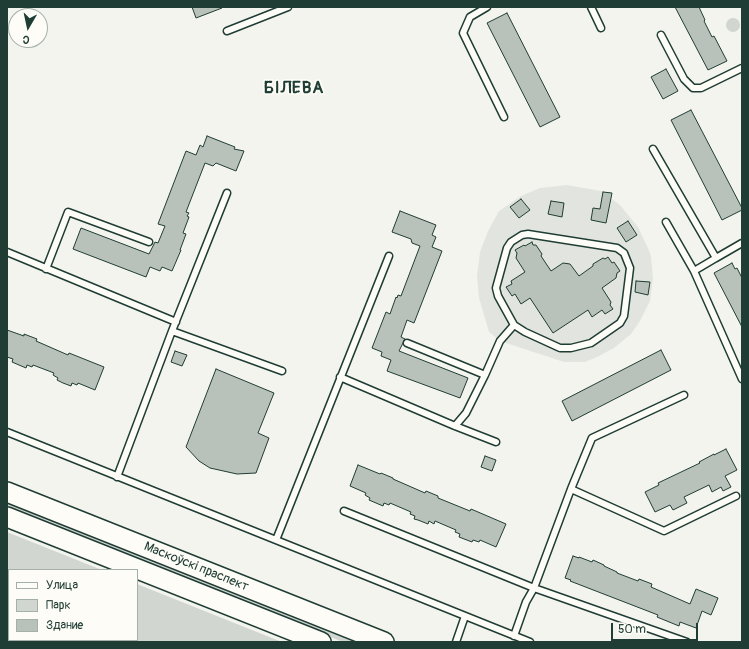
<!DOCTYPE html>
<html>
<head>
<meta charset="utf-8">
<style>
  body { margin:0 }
  #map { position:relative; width:749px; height:649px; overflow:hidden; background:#f4f4ef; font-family:Pangolin,sans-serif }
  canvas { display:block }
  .frame { position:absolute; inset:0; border:8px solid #1f3d34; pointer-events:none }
  .legend { position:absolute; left:8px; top:569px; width:130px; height:72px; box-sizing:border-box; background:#fdfcf7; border:1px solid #a4b0a9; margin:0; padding:5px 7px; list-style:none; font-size:12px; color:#1f3d34 }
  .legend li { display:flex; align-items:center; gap:8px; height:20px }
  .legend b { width:20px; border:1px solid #a4b0a9 }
  .north { position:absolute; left:8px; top:8px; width:40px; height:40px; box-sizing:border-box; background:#fdfcf7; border:1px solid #a4b0a9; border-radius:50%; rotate:189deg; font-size:11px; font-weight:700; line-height:16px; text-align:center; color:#1f3d34 }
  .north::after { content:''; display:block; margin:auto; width:14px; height:18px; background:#1f3d34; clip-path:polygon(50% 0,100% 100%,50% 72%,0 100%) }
  .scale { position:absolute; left:611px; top:623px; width:87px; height:18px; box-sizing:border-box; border:2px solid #1f3d34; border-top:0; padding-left:5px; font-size:12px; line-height:14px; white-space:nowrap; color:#1f3d34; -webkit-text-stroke:3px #fdfcf7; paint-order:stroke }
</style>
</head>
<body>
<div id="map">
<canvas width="749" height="649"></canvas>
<div class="frame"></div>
<ul class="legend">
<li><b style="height:5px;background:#fdfcf7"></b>Улица</li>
<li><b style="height:11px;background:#d1d6d1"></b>Парк</li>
<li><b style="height:11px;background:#b9c1bb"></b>Здание</li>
</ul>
<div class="north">С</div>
<div class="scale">50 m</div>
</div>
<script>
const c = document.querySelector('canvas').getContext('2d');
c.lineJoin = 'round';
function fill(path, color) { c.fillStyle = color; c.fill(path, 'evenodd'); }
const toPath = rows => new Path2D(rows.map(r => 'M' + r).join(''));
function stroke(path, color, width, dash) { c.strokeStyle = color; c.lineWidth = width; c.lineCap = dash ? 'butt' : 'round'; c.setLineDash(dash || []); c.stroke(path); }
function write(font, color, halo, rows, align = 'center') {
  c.font = font + ' Pangolin,sans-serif'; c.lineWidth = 3.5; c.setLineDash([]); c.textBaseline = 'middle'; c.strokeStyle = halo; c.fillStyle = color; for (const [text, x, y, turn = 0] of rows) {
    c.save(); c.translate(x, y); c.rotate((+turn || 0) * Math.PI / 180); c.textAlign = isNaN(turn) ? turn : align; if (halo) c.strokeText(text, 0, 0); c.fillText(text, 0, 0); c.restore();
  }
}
fill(toPath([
  [567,185,601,191,620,205,638,227,648,248,651,256,653,278,650,301,640,321,631,334,614,348,597,357,585,362,564,362,500,341,489,332,479,298,477,276,480,252,488,231,499,211,521,196,540,188]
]), '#e2e5df');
fill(toPath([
  '726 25a7 7 0 1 1 14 0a7 7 0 1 1-14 0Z',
  [7,499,365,642,343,642,7,507],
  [7,532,102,570,9,570,9,640,137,640,137,584,282,642,7,642]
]), '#d1d6d1');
const building = toPath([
  [192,7,222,7,222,8,196,18,192,7],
  [675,7,699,7,705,20,704,21,712,37,714,36,727,61,708,70,675,7],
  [507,13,560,117,540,127,487,23,507,13],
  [666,69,678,91,663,99,651,77,666,69],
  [691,110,742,208,742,210,722,220,671,120,691,110],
  [207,136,235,147,234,149,244,151,236,171,216,163,213,166,205,163,186,212,189,213,187,216,189,217,183,233,186,234,180,250,181,250,172,271,162,267,160,271,150,267,146,277,73,249,81,228,149,254,155,242,158,243,165,226,158,224,186,151,196,155,200,145,203,147,207,136],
  [603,192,612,193,606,223,591,220,593,208,600,209,603,192],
  [521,199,530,210,519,218,510,207,521,199],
  [551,201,564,203,562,217,548,214,551,201],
  [400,211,436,225,432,235,436,237,432,247,442,251,414,323,407,320,401,337,405,339,399,351,468,378,460,398,387,371,391,360,381,356,382,352,372,348,386,312,390,314,396,297,397,298,398,295,401,296,420,246,412,243,411,239,392,232,400,211],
  [628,221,637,235,626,242,617,228,628,221],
  [532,242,533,245,536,245,542,254,541,256,551,271,563,263,570,264,579,276,593,266,593,264,603,258,605,259,608,257,612,263,614,262,620,271,617,273,616,278,602,288,611,302,610,305,613,309,605,314,602,310,592,317,588,310,553,333,530,298,521,304,515,294,512,296,506,287,512,284,511,281,525,272,516,258,517,253,515,250,524,245,525,246,532,242],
  [732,263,735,269,737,268,742,278,742,327,714,273,732,263],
  [636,281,650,282,648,295,635,292,636,281],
  [7,330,24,336,24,334,37,339,36,341,68,355,69,353,104,367,95,390,78,383,77,385,72,383,71,386,63,383,57,380,58,378,53,375,54,373,33,365,32,367,27,365,26,368,12,362,13,359,7,357,7,330],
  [661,350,671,370,572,421,562,401,661,350],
  [175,351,187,355,182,366,171,362,175,351],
  [216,369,274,393,258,433,269,438,256,473,237,474,210,468,199,461,186,447,216,369],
  [726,449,737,470,725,476,731,487,723,491,721,487,712,492,709,485,684,497,687,503,673,510,670,505,655,512,645,492,659,485,658,483,700,463,699,462,714,454,714,455,726,449],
  [485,456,496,460,492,471,481,467,485,456],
  [358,465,380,474,381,473,393,478,393,479,425,493,426,491,438,496,438,498,470,511,471,509,506,524,496,547,480,540,479,542,473,540,472,542,459,537,460,534,455,532,456,530,435,521,434,524,429,521,428,524,418,520,414,519,415,516,410,514,411,512,390,503,389,505,384,503,383,506,369,500,370,498,365,495,366,493,350,486,358,465],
  [573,556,579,558,579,557,592,562,593,560,604,565,604,566,617,572,617,573,638,581,639,579,652,584,651,587,690,604,696,589,718,598,711,615,702,611,696,628,680,622,679,626,657,617,658,615,570,581,571,580,565,578,573,556]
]);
fill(building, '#b9c1bb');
stroke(building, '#1f3d34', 1);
const service = toPath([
  [487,7,470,17,463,33,504,117],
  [591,7,601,28],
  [227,31,288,7],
  [661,35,684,79,693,88,701,88,742,68],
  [653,149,716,258,742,243],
  [666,222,694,271,742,379],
  [528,234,617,248,624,253,630,268,624,316,620,323,591,343,571,348,560,348,525,332,514,325,498,296,496,288,507,248,511,242,522,235,528,234],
  [7,252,176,322],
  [46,269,68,212,149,242],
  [694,271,716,258],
  [172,331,282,371],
  [407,343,485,375],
  [340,377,455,426,496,442],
  [455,426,466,413,485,375,500,341,514,325],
  [7,432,530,642],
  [117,477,172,331,227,193],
  [571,489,664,531,736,496],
  [344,511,534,588,687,642],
  [276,540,389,256],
  [514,636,526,602,534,588,571,489,592,438,684,395],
  [456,642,465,616]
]);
const primary = toPath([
  [7,492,384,642],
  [7,517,321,642]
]);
stroke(service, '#1f3d34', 9);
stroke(primary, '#1f3d34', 22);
stroke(service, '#fdfcf7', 6);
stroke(primary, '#fdfcf7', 19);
write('13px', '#1f3d34', '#fdfcf7', [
  ["Маскоўскі праспект",196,567,22]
]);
c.letterSpacing = '1px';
write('bold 17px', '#1f3d34', '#fdfcf7', [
  ["БІЛЕВА",294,89]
]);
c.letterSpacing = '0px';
</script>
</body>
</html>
